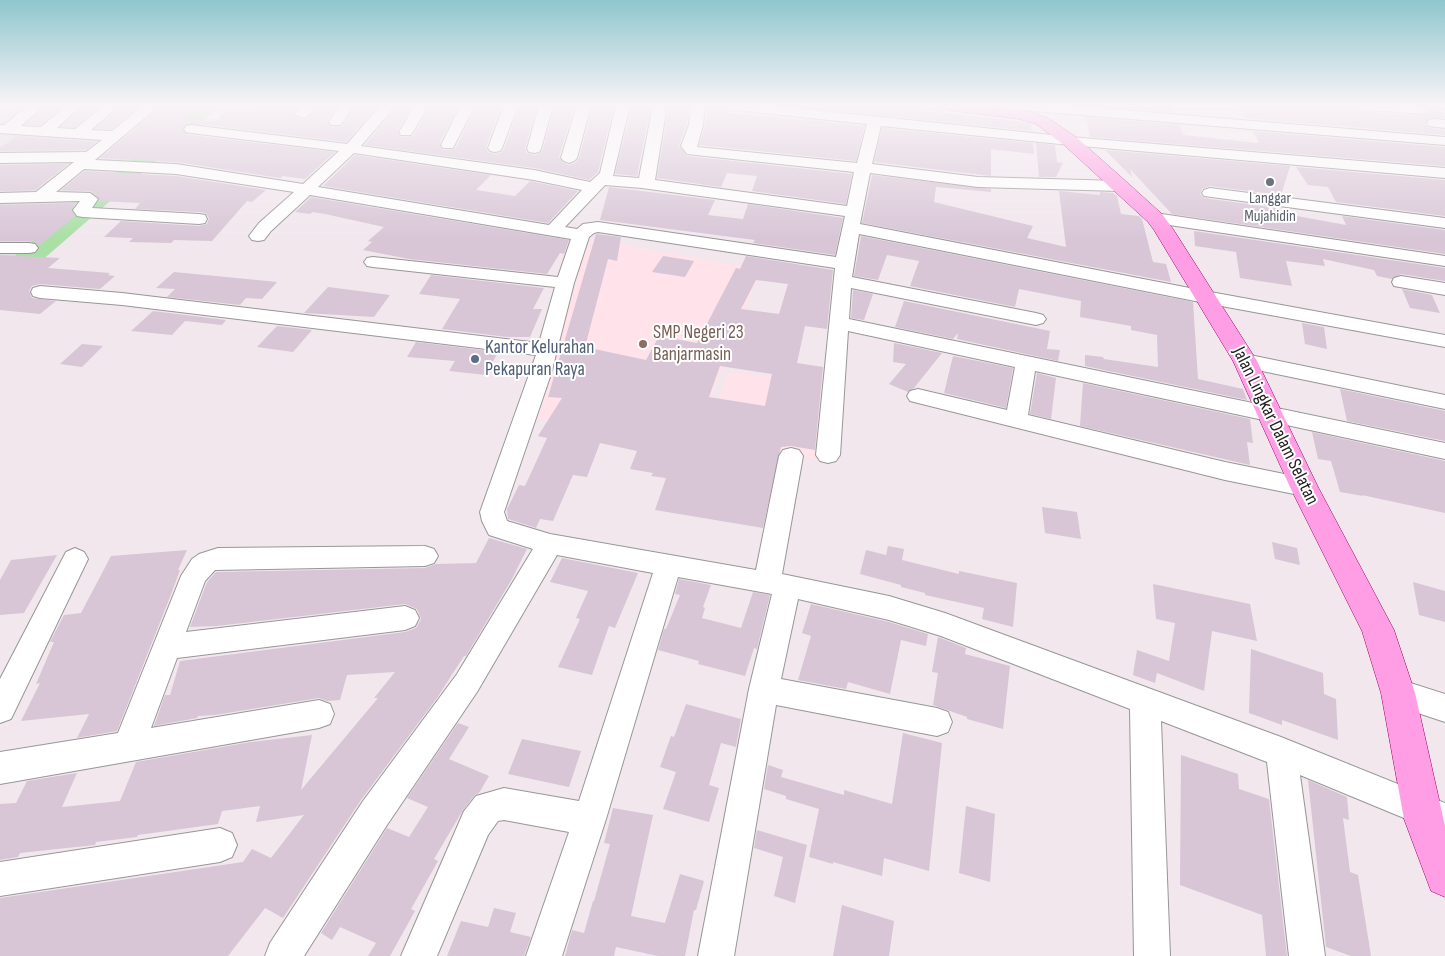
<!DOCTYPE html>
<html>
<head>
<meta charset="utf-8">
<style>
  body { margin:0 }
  canvas { display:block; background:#f1e7ed }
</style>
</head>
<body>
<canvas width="1445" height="956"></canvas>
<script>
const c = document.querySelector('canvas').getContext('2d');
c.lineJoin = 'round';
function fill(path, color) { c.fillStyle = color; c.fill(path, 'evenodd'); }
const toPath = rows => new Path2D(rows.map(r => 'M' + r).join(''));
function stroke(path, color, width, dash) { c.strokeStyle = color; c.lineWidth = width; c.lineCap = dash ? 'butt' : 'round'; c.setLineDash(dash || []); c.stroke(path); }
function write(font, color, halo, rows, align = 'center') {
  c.font = font + ' "Sofia Sans Condensed",sans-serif'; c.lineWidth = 4; c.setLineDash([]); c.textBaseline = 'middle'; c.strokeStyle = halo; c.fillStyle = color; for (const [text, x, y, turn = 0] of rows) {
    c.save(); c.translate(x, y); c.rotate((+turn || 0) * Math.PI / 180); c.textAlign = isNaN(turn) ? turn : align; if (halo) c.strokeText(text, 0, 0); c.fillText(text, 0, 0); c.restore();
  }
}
fill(toPath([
  [0,105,149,105,100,154,151,155,114,182,0,283]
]), '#deddde');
fill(toPath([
  [584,238,761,269,690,448,533,418],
  [729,372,831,383,825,461,699,444]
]), '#ffe2ea');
fill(toPath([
  [198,105,221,105,10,288,0,290,0,268,198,105]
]), '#aae0a6');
fill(toPath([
  [46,105,64,105,40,125,26,124],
  [84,105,100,105,74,127,62,126],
  [265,105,299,106,293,114,302,120,308,118,318,106,338,105,327,121,331,127,343,126,356,105,378,106,346,142,191,123,186,124,182,128,184,133,191,135,335,152,305,179,283,176,280,178,176,162,100,158,162,106,190,106,186,121,216,121,226,111,260,110],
  [398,105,413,105,397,131,401,137,413,136,431,105,459,105,439,144,443,150,455,149,477,105,502,105,486,147,488,152,495,154,500,153,504,149,520,105,537,105,525,149,527,153,534,155,539,154,543,149,555,105,575,105,559,157,563,162,568,165,575,163,579,158,593,105,614,105,598,172,589,180,534,168,365,145],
  [641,105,651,105,637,176,615,174,632,106],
  [669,105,689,105,687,125,679,145,687,156,852,174,846,204,752,191,757,176,727,173,721,187,657,178],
  [716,105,730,113,865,126,856,161,699,145,705,125,707,109],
  [785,105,908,106,908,109,1019,121,1031,124,1031,131],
  [1086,105,1172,105,1174,113],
  [1238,105,1348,105,1357,111,1421,116,1430,110,1426,105,1434,105,1445,116,1445,118,1429,118,1425,124,1429,128,1445,130,1445,135,1246,118],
  [122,106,140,106,111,129,96,128],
  [1086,117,1179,125,1183,135,1259,143,1253,131,1445,147,1445,166,1090,137],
  [882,128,1033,143,1034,154,991,149,991,176,874,162],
  [17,136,97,142,85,150,0,151,0,148],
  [1036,143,1055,145,1057,162,1063,163,1056,177,1039,177],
  [1105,150,1290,166,1281,195,1210,186,1202,189,1200,194,1204,198,1277,208,1275,212,1346,225,1342,216,1445,230,1445,254,1172,214,1130,169,1132,177],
  [355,155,491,175,476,190,515,196,530,181,578,191,548,223,323,186],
  [68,164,35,190,0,191,0,165],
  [1296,167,1445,180,1445,216,1336,202,1328,187,1308,185],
  [85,171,176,176,266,190,252,202,247,201,212,241,174,240,171,243,129,242,133,238,104,237,121,221,199,226,207,224,209,218,205,213,199,212,135,209,140,203,99,201,99,198,90,191,61,190],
  [872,175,991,189,991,192,936,187,934,202,1033,226,1027,238,1066,247,1059,191,1100,195,1100,192,1113,193,1117,196,1121,214,1139,216,1142,219,1153,262,1166,264,1171,282,862,223],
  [609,187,715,200,708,215,743,219,748,204,843,218,835,255,753,243,755,240,600,220],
  [311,197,569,240,564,254,560,253,547,274,409,259,363,250,372,242,368,241,384,227,325,214,313,212,310,214,295,212],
  [76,203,71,210,75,216,39,246,35,242,29,241,0,241,0,205],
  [1194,231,1445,268,1445,281,1401,274,1392,279,1377,276,1374,270,1323,259,1325,266,1286,261,1292,286,1240,278,1236,252,1195,246],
  [596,234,621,237,617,261,608,259,585,347,646,360,659,336,697,343,736,268,740,269,746,256,833,270,827,329,805,326,797,363,823,367,815,450,791,446,781,447,763,528,655,510,666,478,651,476,653,473,630,469,637,451,600,443,587,477,573,475,553,521,540,519,536,528,508,519,507,509,519,485,525,486,547,438,538,436,562,398,548,397],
  [756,280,788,284,779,314,741,309],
  [720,366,772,374,765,406,709,397],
  [861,236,1193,302,1198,379,1243,389,1247,400,1085,366,1085,355,1103,357,1104,359,1158,367,1157,335,1131,330,1131,326,1080,317,1081,301,1019,289,1015,307,910,286,919,261,887,255,878,280,854,276],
  [0,255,60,258,48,268,110,273,108,275,115,276,100,289,40,284,32,286,29,291,32,298,56,301,40,314,0,310],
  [663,256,694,261,685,277,652,272],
  [174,272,226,277,277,282,262,299,246,298,240,305,167,297,175,289,156,288],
  [431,275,544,288,533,309,542,309,530,337,507,337,442,329,460,299,419,294],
  [328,287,390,295,374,317,304,313],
  [1402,289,1432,295,1440,313,1410,308],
  [853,290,873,294,864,320,851,318],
  [904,301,1050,331,1047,349,1060,350,1058,361,957,339,958,333,953,339,895,327],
  [153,311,226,320,222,325,185,321,172,335,131,331],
  [1302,323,1324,327,1327,349,1305,344],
  [277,326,312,330,293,352,257,347],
  [416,342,498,352,486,375,449,371,455,361,407,357],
  [894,343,942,353,914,388,908,392,889,384,906,364,893,362],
  [82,344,103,346,82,367,60,364],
  [953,356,1013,368,1006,408,944,393],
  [1037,373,1056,378,1051,419,1030,414],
  [1083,383,1250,419,1253,443,1247,442,1250,465,1080,426],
  [1340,389,1445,411,1445,441,1347,421],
  [1312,432,1445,461,1445,513,1362,495,1363,496,1340,492,1331,461,1318,459],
  [1042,507,1077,512,1081,539,1045,533],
  [489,538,527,549,512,579,466,656,464,656,437,698,361,800,283,918,265,908,228,956,0,956,0,898,243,862,252,849,271,858,304,815,256,822,260,806,222,811,218,824,138,835,137,837,96,842,95,845,20,853,18,857,0,860,0,804,16,803,27,781,77,773,62,807,120,801,136,762,251,742,312,735,301,790,378,698,374,698,395,672,347,675,340,700,327,701,319,698,215,715,198,716,197,718,154,726,165,695,170,695,180,661,405,632,416,628,421,619,417,609,405,604,217,626,190,627,207,582,216,572,425,568,436,564,476,563],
  [1272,542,1297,548,1300,565,1275,559],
  [888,546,904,549,902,560,959,574,959,571,1017,583,1013,627,982,619,984,608,925,595,925,593,901,587,901,585,860,574,866,550,886,555],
  [187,550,178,570,180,570,170,597,117,731,77,738,89,714,21,721,40,683,36,684,54,642,50,642,64,615,81,613,111,556],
  [57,555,24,613,0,615,0,580,11,560],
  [562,558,638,573,615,628,609,626,592,675,558,667,580,619,576,618,588,591,550,582],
  [679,579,711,585,703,607,705,608,702,618,741,628,753,592,770,595,757,649,754,648,745,676,698,664,699,661,658,650,664,629,666,629,680,595,675,594],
  [1413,582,1445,591,1445,622,1419,615],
  [1153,584,1250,604,1257,641,1212,631,1204,691,1157,673,1155,683,1133,675,1137,650,1169,661,1175,623,1156,619],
  [811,604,889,622,928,634,926,646,901,640,890,694,848,682,846,689,798,680,811,636,802,633],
  [938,637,966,648,965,654,1010,666,1003,729,967,719,967,717,933,705,938,673,932,672],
  [1251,649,1323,673,1324,694,1336,699,1338,740,1282,720,1282,725,1249,713],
  [686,704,741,719,736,747,721,743,709,785,719,788,709,822,663,809,676,772,660,767,671,736,674,737],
  [458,723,469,727,449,759,489,776,479,793,475,795,463,810,434,859,438,861,411,909,415,911,390,956,368,956,376,943,340,927,332,940,321,933,387,828,409,837,428,807,407,798],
  [903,733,942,743,929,871,884,858,882,876,833,862,833,864,809,857,819,809,786,799,786,796,764,789,768,765,783,770,781,777,844,795,844,790,892,804],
  [522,739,581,751,569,787,508,774],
  [1181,755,1238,774,1239,789,1269,799,1287,956,1266,956,1262,915,1180,885],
  [1308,780,1347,797,1349,820,1343,818,1350,872,1358,875,1371,956,1351,956,1326,947],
  [966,806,995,814,990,882,959,873],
  [613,808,653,815,631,916,665,923,680,874,704,881,696,910,694,910,685,956,658,956,616,947,614,956,565,956,572,930,584,933,593,901,594,901,610,844,604,843],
  [757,830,807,845,795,903,774,896,783,857,754,848],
  [842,905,894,921,889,956,833,956],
  [494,908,516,913,510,932,531,937,524,956,447,956,461,921,488,927]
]), '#d8c6d6');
const minor = toPath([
  [28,105,44,105,21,126,41,127,67,105,82,105,57,128,75,129,104,105,120,105,91,130,112,131,144,105,160,105,95,160,176,164,303,184,339,151,191,133,186,132,184,129,186,126,191,125,347,144,381,105,396,105,361,146,534,170,590,182,600,173,616,105,630,105,613,176,639,178,653,105,667,105,655,180,847,206,854,172,687,154,681,146,689,125,691,105,705,105,703,125,697,147,857,163,867,124,725,109,718,105,766,105,1070,137,1445,168,1445,178,1070,145,881,126,872,164,978,177,1120,181,1126,183,1128,186,1126,189,1120,191,978,187,870,173,860,224,1205,291,1445,335,1445,347,1205,303,859,234,852,277,1036,313,1043,315,1046,319,1043,323,1036,325,851,288,849,319,1445,443,1445,459,1035,371,1028,415,1225,462,1304,478,1312,481,1316,487,1312,493,1304,496,1225,480,910,401,907,396,910,391,918,389,1007,410,1015,367,848,331,840,455,836,461,828,463,820,461,816,455,835,268,598,232,594,233,589,237,574,283,551,374,504,512,507,521,550,534,756,570,779,456,783,450,791,448,799,450,803,456,782,574,889,596,945,613,1281,737,1445,803,1445,835,1300,775,1325,956,1289,956,1267,762,1161,721,1170,956,1134,956,1130,709,941,636,889,620,798,599,781,679,937,708,948,712,952,722,948,732,937,736,776,705,734,956,698,956,749,689,772,594,678,577,606,819,562,956,526,956,569,832,504,820,498,821,488,835,437,956,401,956,464,811,476,796,504,788,579,801,653,573,557,555,477,692,387,825,304,956,265,956,270,943,363,801,457,674,533,549,489,535,482,521,480,512,536,355,122,305,40,298,33,296,31,292,33,288,40,286,122,293,539,343,555,287,373,267,367,266,364,262,367,258,373,257,558,277,571,239,310,195,271,231,264,240,258,241,252,240,249,236,252,232,259,223,294,192,176,174,84,169,56,192,90,193,98,199,92,208,199,214,205,215,207,219,205,223,199,224,83,217,77,216,73,210,80,201,0,203,0,193,36,192,74,162,0,163,0,153,86,152,102,140,0,133,0,125,4,125,28,105],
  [354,153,534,180,582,190,549,225,318,187,354,153],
  [605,185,642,188,845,216,836,257,598,222,583,224,577,229,565,227,605,185],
  [302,105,316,105,307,117,302,118,295,114,302,105],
  [340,105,354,105,341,125,331,125,329,122,340,105],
  [415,105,429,105,411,135,401,135,399,132,415,105],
  [461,105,475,105,453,148,443,148,441,145,461,105],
  [504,105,518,105,502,148,500,151,495,152,490,151,488,148,504,105],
  [539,105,553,105,541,149,539,152,534,153,529,152,527,149,539,105],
  [577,105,591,105,577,158,574,161,569,163,564,161,561,158,577,105],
  [1002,105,1061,105,1445,137,1445,145,1009,109,1002,105],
  [1350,105,1412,105,1426,107,1428,110,1421,114,1357,109,1350,105],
  [1434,119,1445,120,1445,128,1429,126,1427,123,1429,120,1434,119],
  [1210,188,1445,218,1445,228,1204,196,1202,193,1204,190,1210,188],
  [1155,213,1445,256,1445,266,1149,222,1147,218,1149,214,1155,213],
  [0,243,29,243,35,244,38,248,35,252,29,253,0,253,0,243],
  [1401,276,1445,283,1445,295,1394,286,1392,282,1394,278,1401,276],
  [1245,354,1445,395,1445,409,1238,366,1235,361,1238,356,1245,354],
  [425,546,434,549,438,556,434,563,425,566,215,570,205,581,186,632,405,606,415,610,419,618,415,626,405,630,177,658,151,728,319,700,330,704,334,714,330,724,319,728,0,784,0,752,118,733,181,576,192,559,199,554,218,548,425,546],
  [75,548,84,552,88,559,11,719,0,723,0,679,66,552,75,548],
  [1398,679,1445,694,1445,722,1388,703,1383,693,1388,683,1398,679],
  [220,828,232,833,237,845,232,857,220,862,0,896,0,862,220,828]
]);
const major = toPath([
  [940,105,988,105,1021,109,1048,118,1076,137,1120,176,1162,214,1173,229,1257,361,1318,487,1394,630,1415,693,1445,826,1445,897,1431,891,1404,819,1381,693,1362,631,1290,487,1233,361,1154,230,1148,222,1064,145,1036,124,1019,119,948,110,942,108,940,105]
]);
stroke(minor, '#979797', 2);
stroke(major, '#9d0062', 1);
fill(minor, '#fff');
fill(major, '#ff9ee4');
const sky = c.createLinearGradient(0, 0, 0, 239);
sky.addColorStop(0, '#8fc6ce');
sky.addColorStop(0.44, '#f9f4f7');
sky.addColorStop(1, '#f9f4f700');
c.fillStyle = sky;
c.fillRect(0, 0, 1445, 239);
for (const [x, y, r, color] of [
  [1270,182,5,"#6b7280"],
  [643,344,5,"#8d6e63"],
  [475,359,5,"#5c6f8a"]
]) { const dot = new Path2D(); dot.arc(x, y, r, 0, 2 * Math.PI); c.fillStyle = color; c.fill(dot); stroke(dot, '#fff', 2); }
write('16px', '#5b616d', '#fff', [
  ["Langgar",1270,199],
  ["Mujahidin",1270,217]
]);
write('19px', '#785e54', '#fff', [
  ["SMP Negeri 23",653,333],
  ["Banjarmasin",653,355]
], 'left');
write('19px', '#4e5e75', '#fff', [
  ["Kantor Kelurahan",485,348],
  ["Pekapuran Raya",485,370]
], 'left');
write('19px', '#202020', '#fff', [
  ["Jalan Lingkar Dalam Selatan",1275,426,64]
]);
</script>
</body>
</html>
